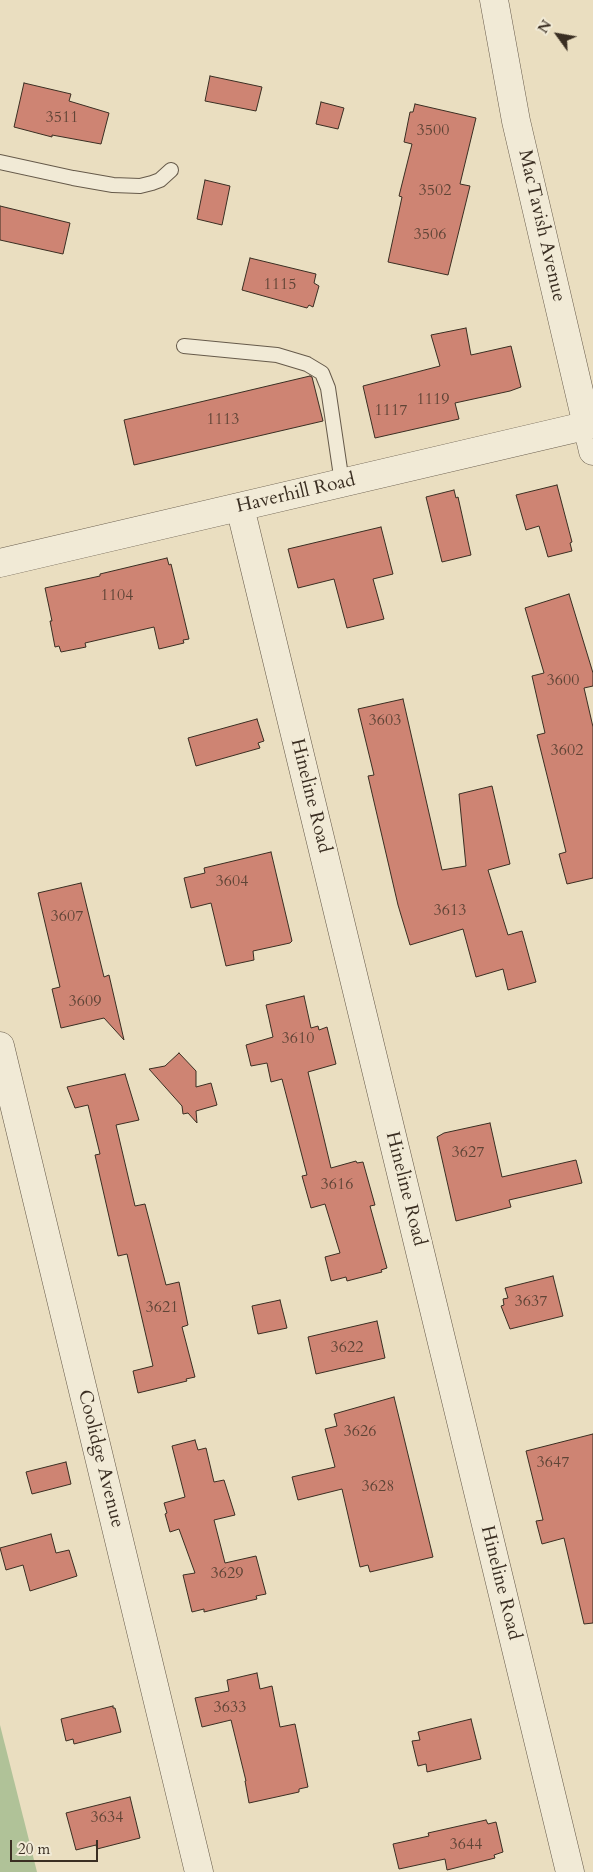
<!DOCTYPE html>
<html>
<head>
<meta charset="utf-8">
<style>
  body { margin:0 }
  #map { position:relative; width:593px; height:1872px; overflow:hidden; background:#eadec0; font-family:Cardo,serif }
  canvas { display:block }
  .north { position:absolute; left:533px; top:10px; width:50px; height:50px; -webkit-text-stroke:4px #f1ead6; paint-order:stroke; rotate:302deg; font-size:14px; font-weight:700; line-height:20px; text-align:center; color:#3a2e22 }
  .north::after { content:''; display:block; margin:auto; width:18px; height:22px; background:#3a2e22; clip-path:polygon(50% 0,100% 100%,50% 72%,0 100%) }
  .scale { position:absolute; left:10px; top:1840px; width:88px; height:22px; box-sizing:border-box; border:2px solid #3a2e22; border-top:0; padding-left:6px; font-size:15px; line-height:18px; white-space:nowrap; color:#3a2e22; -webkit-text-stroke:4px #f1ead6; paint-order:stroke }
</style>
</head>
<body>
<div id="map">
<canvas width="593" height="1872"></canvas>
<div class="north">N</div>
<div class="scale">20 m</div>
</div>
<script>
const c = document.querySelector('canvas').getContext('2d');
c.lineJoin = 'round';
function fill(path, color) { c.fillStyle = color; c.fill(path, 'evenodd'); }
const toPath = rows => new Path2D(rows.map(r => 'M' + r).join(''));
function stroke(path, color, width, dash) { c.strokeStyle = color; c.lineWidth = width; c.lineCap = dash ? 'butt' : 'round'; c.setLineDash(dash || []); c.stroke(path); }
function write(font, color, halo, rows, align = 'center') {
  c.font = font + ' Cardo,serif'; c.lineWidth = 5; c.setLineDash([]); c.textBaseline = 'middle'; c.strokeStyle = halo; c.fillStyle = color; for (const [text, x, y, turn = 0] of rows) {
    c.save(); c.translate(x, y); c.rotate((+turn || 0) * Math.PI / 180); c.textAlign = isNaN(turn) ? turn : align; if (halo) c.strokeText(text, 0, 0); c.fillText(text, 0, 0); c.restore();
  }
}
fill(toPath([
  [0,1725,37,1872,0,1872]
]), '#b0c298');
const building = toPath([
  [210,76,262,87,256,111,205,101,210,76],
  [24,83,71,94,69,101,109,113,101,144,52,135,52,137,14,127,24,83],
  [321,102,344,108,338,129,316,124,321,102],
  [415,104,476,118,460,184,470,186,448,275,388,262,402,197,399,196,412,144,404,142,410,112,413,112,415,104],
  [205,180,230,186,222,225,197,219,205,180],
  [0,206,70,223,63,254,0,240,0,206],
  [250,258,316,274,314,283,319,286,313,307,309,305,307,308,242,290,250,258],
  [466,328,471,355,511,346,521,387,510,391,455,403,459,419,375,438,363,386,440,366,431,335,466,328],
  [310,376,312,377,323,421,134,465,124,420,310,376],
  [557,485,572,542,570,543,572,551,548,557,539,526,526,530,516,495,557,485],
  [454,490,456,498,458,497,471,555,442,562,426,497,454,490],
  [381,527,393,574,373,579,384,619,347,628,334,579,298,588,288,549,381,527],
  [167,558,169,565,171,564,189,639,183,640,184,643,159,649,154,627,85,643,86,647,61,652,59,646,55,647,50,621,52,621,45,588,100,576,100,574,167,558],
  [569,594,593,673,593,686,584,688,593,727,593,878,567,884,559,854,566,852,537,735,545,733,532,676,544,673,525,608,569,594],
  [403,699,442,870,466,866,459,794,492,786,510,864,488,870,508,935,522,931,536,982,508,990,503,969,476,977,463,929,410,945,398,905,368,776,374,775,358,709,403,699],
  [257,719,264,741,258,743,260,748,196,766,188,738,257,719],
  [271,852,292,941,290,943,253,951,254,960,226,966,211,903,191,908,184,878,205,873,204,868,271,852],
  [81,883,104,977,109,975,124,1040,104,1018,61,1028,52,989,60,987,38,893,81,883],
  [304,996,311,1028,318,1026,319,1030,327,1027,336,1064,308,1072,331,1168,356,1161,357,1163,363,1162,375,1205,370,1206,387,1268,381,1270,382,1272,347,1281,346,1277,331,1281,325,1257,340,1253,325,1204,311,1208,302,1176,307,1175,282,1079,271,1082,267,1063,251,1066,246,1045,273,1037,266,1005,304,996],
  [179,1053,196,1071,196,1087,211,1083,217,1105,196,1111,197,1123,188,1113,183,1114,182,1106,149,1069,165,1066,179,1053],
  [125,1074,139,1120,116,1125,135,1206,145,1204,166,1285,179,1282,188,1325,182,1327,195,1377,186,1379,187,1381,138,1393,133,1371,153,1366,127,1254,118,1256,95,1155,100,1154,88,1105,75,1108,67,1087,125,1074],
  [490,1123,502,1177,576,1160,582,1183,509,1200,511,1207,456,1221,437,1137,444,1133,490,1123],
  [553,1276,563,1316,510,1329,501,1306,504,1305,503,1299,508,1298,505,1288,553,1276],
  [280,1300,287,1328,258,1334,252,1306,280,1300],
  [377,1321,385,1358,316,1374,308,1337,377,1321],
  [394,1397,433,1557,370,1572,368,1565,360,1567,342,1489,298,1500,292,1477,335,1467,325,1429,337,1426,334,1414,394,1397],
  [593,1434,593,1623,584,1624,564,1538,542,1544,536,1521,543,1520,526,1451,593,1434],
  [195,1440,198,1450,206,1448,214,1482,224,1480,235,1515,214,1520,225,1563,256,1556,266,1594,256,1596,257,1599,204,1612,204,1609,192,1612,183,1575,195,1573,179,1529,170,1532,165,1514,167,1513,164,1503,185,1497,172,1446,195,1440],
  [66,1462,71,1484,32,1494,26,1472,66,1462],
  [51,1534,56,1553,69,1550,77,1576,30,1591,23,1565,6,1570,0,1548,51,1534],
  [257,1673,260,1689,272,1686,280,1727,295,1724,308,1787,299,1789,299,1792,249,1803,245,1781,246,1781,231,1720,202,1727,195,1698,229,1691,227,1680,257,1673],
  [113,1706,113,1708,115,1708,121,1732,74,1744,73,1739,66,1741,61,1719,113,1706],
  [471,1719,481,1759,427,1772,426,1764,418,1766,412,1741,420,1740,418,1732,471,1719],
  [130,1797,140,1838,97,1849,96,1845,76,1850,66,1813,130,1797],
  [486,1820,488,1824,496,1822,503,1852,494,1855,495,1858,447,1870,445,1859,399,1869,393,1844,429,1836,428,1833,486,1820]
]);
fill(building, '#ce8473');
stroke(building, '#3a2e22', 1);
const service = toPath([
  [0,162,73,178,113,185,140,186,152,183,160,180,171,170],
  [184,346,277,355,307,364,322,373,328,388,342,483]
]);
const minor = toPath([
  [494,0,516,121,593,451],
  [240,507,570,1872],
  [0,563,593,424],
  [0,1046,199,1872]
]);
stroke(service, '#665a4a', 16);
stroke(minor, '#665a4a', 29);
stroke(service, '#f1ead6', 14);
stroke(minor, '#f1ead6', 28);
write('16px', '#5f4436', null, [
  ["3511",62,118],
  ["3500",433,131],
  ["3502",435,191],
  ["3506",430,235],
  ["1115",280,285],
  ["1119",433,400],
  ["1117",391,411],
  ["1113",223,420],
  ["1104",117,596],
  ["3600",563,681],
  ["3603",385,721],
  ["3602",567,751],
  ["3604",232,882],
  ["3613",450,911],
  ["3607",67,917],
  ["3609",85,1002],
  ["3610",298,1039],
  ["3627",468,1153],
  ["3616",337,1185],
  ["3637",531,1302],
  ["3621",162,1308],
  ["3622",347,1348],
  ["3626",360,1432],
  ["3647",553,1463],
  ["3628",378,1487],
  ["3629",227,1574],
  ["3633",230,1708],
  ["3634",107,1818],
  ["3644",466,1845]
]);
write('19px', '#3a2e22', '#f1ead6', [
  ["MacTavish Avenue",541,226,77],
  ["Haverhill Road",296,494,-13],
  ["Hineline Road",310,796,76],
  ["Hineline Road",405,1189,76],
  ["Coolidge Avenue",100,1459,76],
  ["Hineline Road",500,1583,76]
]);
</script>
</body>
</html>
